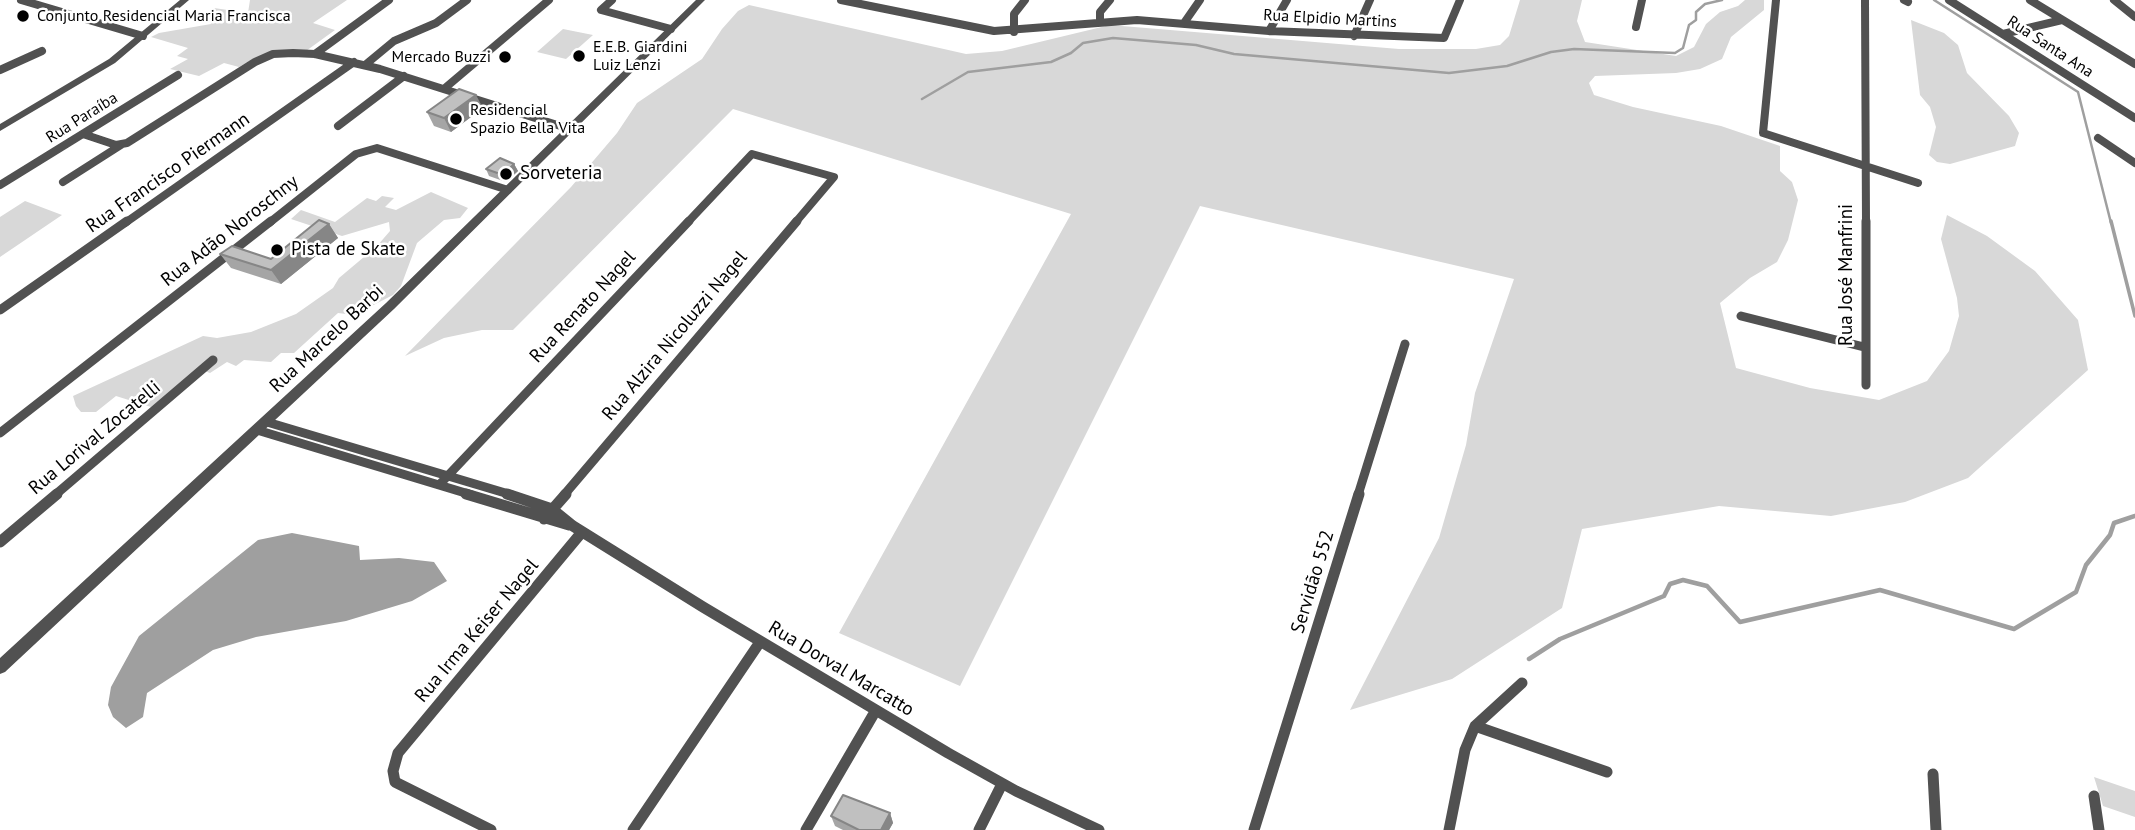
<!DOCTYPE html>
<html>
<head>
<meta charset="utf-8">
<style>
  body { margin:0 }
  canvas { display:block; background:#fff }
</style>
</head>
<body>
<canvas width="2135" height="830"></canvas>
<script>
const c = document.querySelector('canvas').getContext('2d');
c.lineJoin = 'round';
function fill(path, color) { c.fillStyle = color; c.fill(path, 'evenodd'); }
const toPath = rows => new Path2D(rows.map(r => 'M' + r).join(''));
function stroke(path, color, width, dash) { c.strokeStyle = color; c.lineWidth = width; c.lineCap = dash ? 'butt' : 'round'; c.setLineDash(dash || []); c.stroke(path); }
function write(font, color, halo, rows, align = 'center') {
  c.font = font + ' "PT Sans",sans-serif'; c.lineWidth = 5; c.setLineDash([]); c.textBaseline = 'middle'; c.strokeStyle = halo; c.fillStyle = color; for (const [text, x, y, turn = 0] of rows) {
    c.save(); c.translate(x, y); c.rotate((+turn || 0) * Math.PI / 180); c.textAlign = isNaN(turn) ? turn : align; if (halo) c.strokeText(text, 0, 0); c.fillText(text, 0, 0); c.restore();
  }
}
fill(toPath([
  [250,0,347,0,313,23,335,30,306,51,253,59,239,67,224,63,199,76,170,69,188,59,177,56,188,48,151,37,159,33,211,24,208,16,214,8,248,13],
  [1520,0,1582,0,1577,21,1585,42,1676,56,1694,47,1706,24,1720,12,1738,6,1745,0,1764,0,1764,10,1731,37,1722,59,1700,69,1676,73,1595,76,1589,83,1594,95,1633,107,1721,126,1780,146,1780,171,1792,182,1798,200,1788,240,1777,262,1750,278,1720,303,1736,368,1810,388,1879,400,1927,381,1949,351,1959,316,1957,298,1941,239,1947,215,1987,236,2035,271,2078,320,2088,370,1968,478,1905,502,1831,516,1719,506,1582,529,1562,608,1452,679,1350,710,1439,538,1466,445,1475,393,1514,279,1200,206,960,686,839,633,1071,214,733,109,513,330,482,330,444,338,405,356,571,187,617,133,637,103,702,59,722,29,738,11,749,5,966,54,1002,51,1110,25,1399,49,1476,49,1500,45,1509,36],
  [1911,20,1944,33,1958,45,1967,73,2009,116,2019,133,2015,146,1950,164,1937,162,1929,155,1936,127,1930,107,1920,95],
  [563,29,593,35,566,59,537,52],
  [431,192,468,208,460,218,444,220,417,243,401,286,393,295,354,315,338,313,294,353,281,353,271,362,244,360,236,366,227,362,210,373,199,369,151,407,116,396,96,412,81,412,76,406,73,396,203,336,217,338,251,332,296,314,333,288,339,278,377,246,390,231,389,222,342,236,291,219,301,210,335,222,367,198,376,201,382,196,394,198,385,207,396,210],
  [25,201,62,215,0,257,0,217],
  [2094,777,2135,791,2135,817,2103,806]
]), '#d8d8d8');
fill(toPath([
  [292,533,359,546,360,560,399,558,434,562,447,581,412,601,346,621,256,637,213,650,147,693,143,717,126,728,113,717,108,705,111,687,139,636,258,540]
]), '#9f9f9f');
stroke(toPath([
  [1934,0,2078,92,2111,223],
  [922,99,968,72,1051,62,1071,53,1083,43,1113,38,1196,45,1234,54,1449,73,1507,66,1551,52,1574,49,1675,53,1683,48,1689,25,1696,20,1696,12,1705,4,1722,0]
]), '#9f9f9f', 2.5);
stroke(toPath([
  [2111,221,2135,316]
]), '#9f9f9f', 3.5);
stroke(toPath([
  [1529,659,1560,639,1664,596,1670,584,1683,580,1707,586,1740,622,1880,590,2014,629,2076,592,2086,565,2110,535,2114,523,2135,516]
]), '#9f9f9f', 4.5);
stroke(toPath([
  [21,0,143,36],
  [612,0,601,10,671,29],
  [841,0,994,31,1137,20,1269,31,1444,38,1460,0],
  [1776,0,1763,133,1918,183],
  [1865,0,1866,223],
  [1904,0,1908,2],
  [1949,0,2135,118],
  [2030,0,2135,64],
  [2114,0,2135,17],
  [1100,21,1100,12,1110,0],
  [1184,23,1200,0],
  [1636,27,1642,0],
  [1269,31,1287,0],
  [1014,32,1014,14,1025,0],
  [2003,34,2062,20],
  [1354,36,1370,0],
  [315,54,389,0],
  [365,65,394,41,436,23,467,0],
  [0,70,42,51],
  [445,88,549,0],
  [338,126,404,76],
  [83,134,116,145,127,143,255,62,273,54,293,53,315,54,380,69,570,129],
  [2098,138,2135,163],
  [63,182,121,145],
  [0,185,178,75],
  [125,223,354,62],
  [269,223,356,154,377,148,508,190],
  [687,223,752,154,834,177,795,223]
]), '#515151', 8);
stroke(toPath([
  [1866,221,1866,385],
  [0,310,127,221],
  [1741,316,1864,347],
  [267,422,512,495],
  [257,430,472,495],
  [0,433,271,221],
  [440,484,689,221],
  [55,495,213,360],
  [564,495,797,221],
  [1358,495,1405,344]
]), '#515151', 9);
stroke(toPath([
  [466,494,569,525],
  [507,494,552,509,573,526,703,607,948,753,1016,791,1099,830],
  [544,519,566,494],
  [0,542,57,494],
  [1475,726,1607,772],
  [1933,774,1936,830],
  [2094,796,2099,830],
  [491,830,395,782,393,771,398,753,582,532],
  [633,830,760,642],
  [806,830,876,710],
  [979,830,1002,784],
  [1254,830,1359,494],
  [1449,830,1465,750,1475,726,1522,683]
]), '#515151', 11);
fill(toPath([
  [180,0,189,0,115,63,0,131,0,124,109,59,180,0],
  [696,0,705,0,394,309,5,672,0,674,0,658,386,303,696,0]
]), '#515151');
fill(toPath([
  [483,108,451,132,434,126,427,112],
  [514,164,518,171,506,182,489,176,486,169],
  [329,224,338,238,281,284,231,268,220,254,271,259],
  [890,813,893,823,889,830,843,830,835,826,831,816]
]), '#a5a5a5');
fill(toPath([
  [476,95,483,108,451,132,444,118],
  [514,164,518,171,506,182,503,175],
  [329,224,338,238,281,284,271,270],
  [890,813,893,823,889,830,881,830]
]), '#868686');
const building = toPath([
  [459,89,476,95,444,118,427,112,459,89],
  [500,158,514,164,503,175,486,169,500,158],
  [319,220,329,224,271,270,220,254,232,246,271,259,319,220],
  [843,795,890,813,881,830,859,830,831,816,843,795]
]);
fill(building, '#c0c0c0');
stroke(building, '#868686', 2);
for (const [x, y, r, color] of [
  [23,16,7,"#000"],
  [579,56,7,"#000"],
  [505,57,7,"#000"],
  [456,119,7,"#000"],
  [506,174,7,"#000"],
  [277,250,7,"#000"]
]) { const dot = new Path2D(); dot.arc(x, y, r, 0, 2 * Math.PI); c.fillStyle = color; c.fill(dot); stroke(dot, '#fff', 2.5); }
write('16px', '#000', '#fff', [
  ["Conjunto Residencial Maria Francisca",37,16],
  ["E.E.B. Giardini",593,47],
  ["Luiz Lenzi",593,65],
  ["Mercado Buzzi",491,57,"right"],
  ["Residencial",470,110],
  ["Spazio Bella Vita",470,128]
], 'left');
write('16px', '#000', '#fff', [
  ["Rua Elpidio Martins",1330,19,3],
  ["Rua Santa Ana",2050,47,33],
  ["Rua Paraíba",82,118,-32]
]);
write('19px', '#000', '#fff', [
  ["Rua Francisco Piermann",168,173,-35],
  ["Rua Adão Noroschny",230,231,-38],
  ["Rua José Manfrini",1847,275,-90],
  ["Rua Renato Nagel",583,307,-47],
  ["Rua Alzira Nicoluzzi Nagel",675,336,-50],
  ["Rua Marcelo Barbi",327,339,-43],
  ["Rua Lorival Zocatelli",95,438,-40],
  ["Servidão 552",1313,582,-73],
  ["Rua Irma Keiser Nagel",477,631,-50],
  ["Rua Dorval Marcatto",841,669,31]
]);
write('19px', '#000', '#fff', [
  ["Sorveteria",520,174],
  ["Pista de Skate",291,250]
], 'left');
</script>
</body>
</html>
